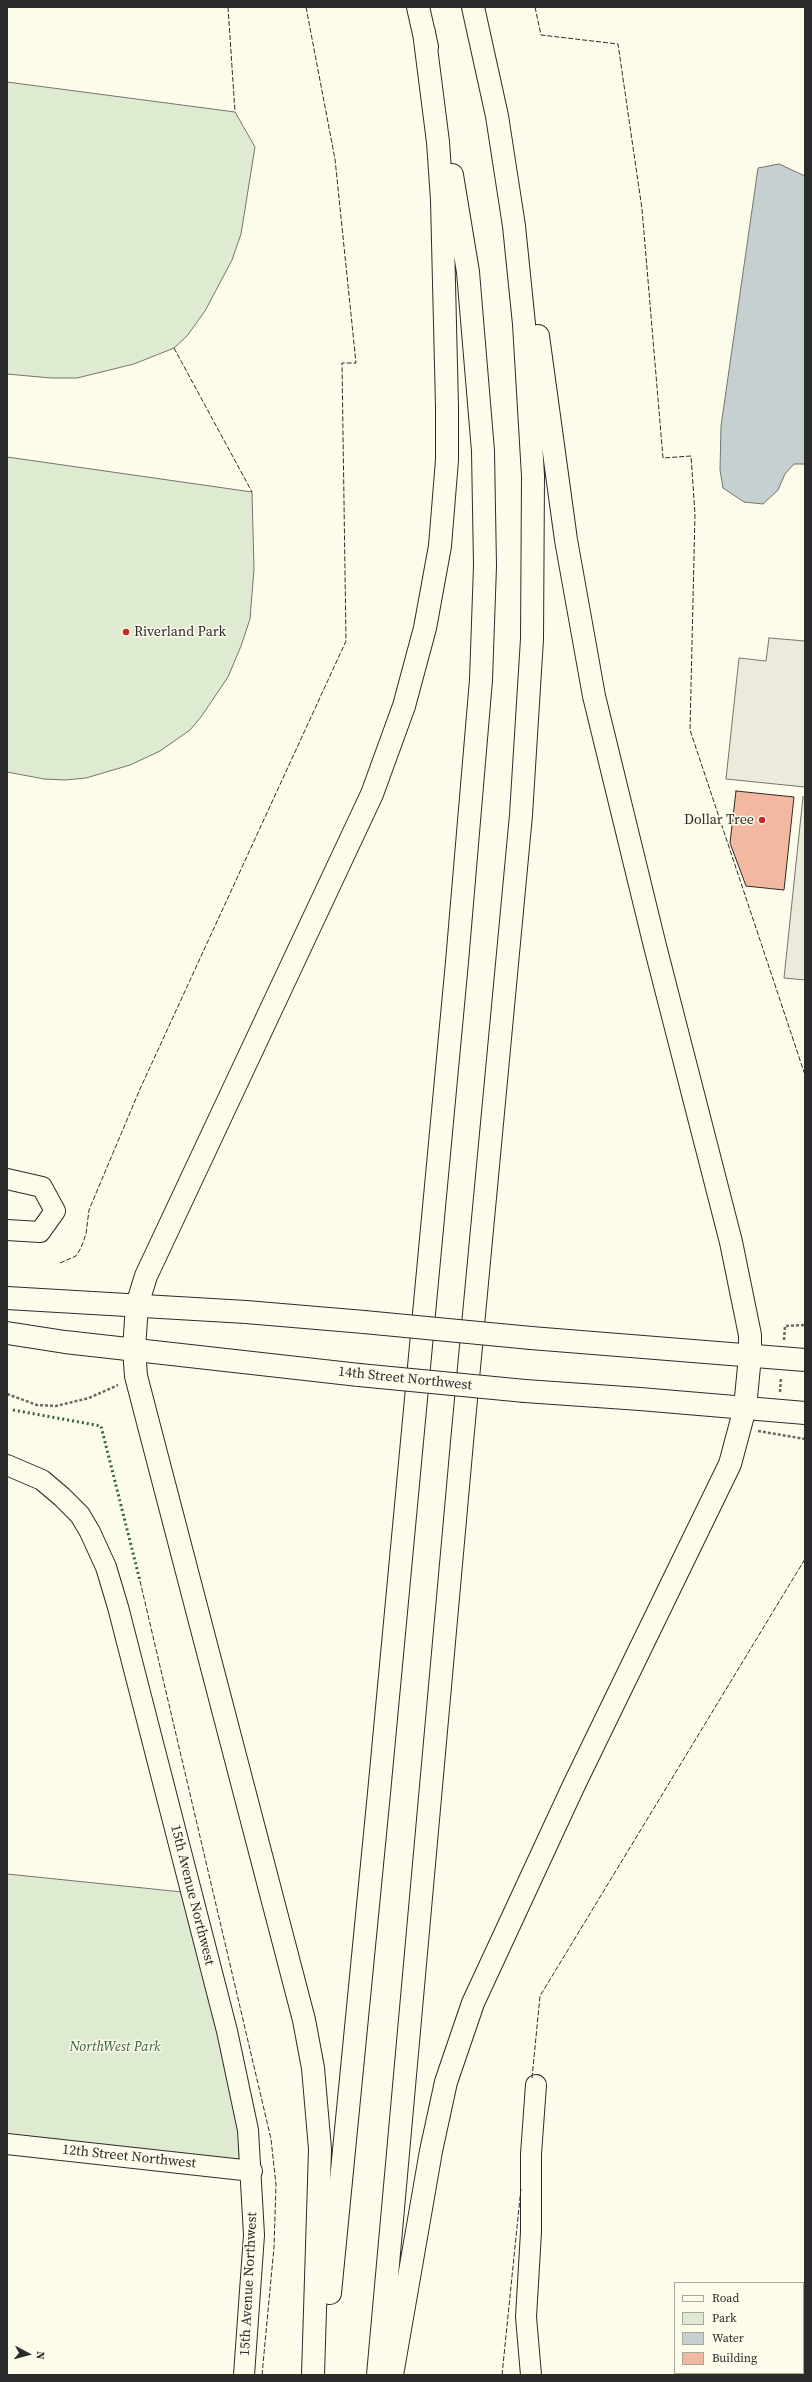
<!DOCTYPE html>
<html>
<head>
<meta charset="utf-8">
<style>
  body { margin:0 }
  #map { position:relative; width:812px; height:2382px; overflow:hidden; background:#fdfbea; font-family:"Source Serif 4",serif }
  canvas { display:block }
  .frame { position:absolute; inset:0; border:8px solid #2b2b2b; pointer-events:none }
  .legend { position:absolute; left:674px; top:2282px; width:130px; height:92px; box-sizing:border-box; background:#fdfbea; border:1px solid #a9a89e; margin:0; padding:5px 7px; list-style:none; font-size:12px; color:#2b2b2b }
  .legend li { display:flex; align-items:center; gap:8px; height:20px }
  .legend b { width:20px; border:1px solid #a9a89e }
  .north { position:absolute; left:8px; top:2334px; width:40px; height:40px; -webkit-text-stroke:3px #fdfbea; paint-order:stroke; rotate:96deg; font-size:11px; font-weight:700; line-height:16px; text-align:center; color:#2b2b2b }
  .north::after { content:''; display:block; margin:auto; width:14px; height:18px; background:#2b2b2b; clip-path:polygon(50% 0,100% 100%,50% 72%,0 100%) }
</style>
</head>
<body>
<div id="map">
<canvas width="812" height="2382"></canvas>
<div class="frame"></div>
<ul class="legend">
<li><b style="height:5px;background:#fdfbea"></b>Road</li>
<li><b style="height:11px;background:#deebd1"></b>Park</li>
<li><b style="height:11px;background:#c7d0d0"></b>Water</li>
<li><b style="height:11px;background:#f2b8a0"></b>Building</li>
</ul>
<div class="north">N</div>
</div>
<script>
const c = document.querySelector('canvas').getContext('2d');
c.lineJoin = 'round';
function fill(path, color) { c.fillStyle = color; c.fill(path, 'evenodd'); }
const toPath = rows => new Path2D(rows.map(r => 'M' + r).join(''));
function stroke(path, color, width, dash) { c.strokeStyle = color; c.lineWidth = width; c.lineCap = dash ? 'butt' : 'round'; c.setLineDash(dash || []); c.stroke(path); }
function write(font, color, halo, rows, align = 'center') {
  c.font = font + ' "Source Serif 4",serif'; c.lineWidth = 3; c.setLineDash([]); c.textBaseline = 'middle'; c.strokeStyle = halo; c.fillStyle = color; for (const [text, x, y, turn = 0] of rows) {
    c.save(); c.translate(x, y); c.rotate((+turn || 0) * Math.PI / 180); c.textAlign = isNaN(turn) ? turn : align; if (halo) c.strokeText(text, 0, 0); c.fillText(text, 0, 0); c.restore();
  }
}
const green = toPath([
  [7,82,235,112,255,147,241,234,232,260,205,311,187,336,174,348,134,364,77,378,51,378,7,374,7,82],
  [7,457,252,492,254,569,250,619,241,646,228,677,201,717,190,730,160,751,130,765,86,778,65,780,44,779,7,772,7,457],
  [7,1874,192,1893,252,2171,7,2144,7,1874]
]);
fill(green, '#deebd1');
stroke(green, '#74746e', 1);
const parking = toPath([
  [769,638,805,641,805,787,726,779,739,658,766,661,769,638],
  [803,797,805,797,805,980,784,978,803,797]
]);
fill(parking, '#eceadb');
stroke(parking, '#74746e', 1);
const water = toPath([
  [779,164,805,176,805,464,794,464,785,474,778,490,763,504,744,502,723,488,720,470,721,426,758,168,779,164]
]);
fill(water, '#c7d0d0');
stroke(water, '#74746e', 1);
const building = toPath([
  [736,791,794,797,784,890,746,886,730,843,736,791]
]);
fill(building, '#f2b8a0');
stroke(building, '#2b2b2b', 1);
const minor = toPath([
  [7,1179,42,1187,55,1211,40,1232,7,1230],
  [7,1465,42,1480,62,1497,80,1515,90,1532,106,1567,118,1607,227,2031,248,2130,254,2235,244,2375],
  [7,2144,252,2171],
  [531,2375,526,2317,531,2232,531,2154,536,2085]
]);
const major = toPath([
  [7,1298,246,1312,364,1322],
  [7,1333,65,1342,359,1375],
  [531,1338,805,1360],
  [525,1391,640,1399,805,1413]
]);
const highway = toPath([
  [418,7,427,47],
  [330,2293,379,1793,457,962,481,680,485,566,483,451,468,272,452,175],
  [313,2375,320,2149,313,2068,304,2020,150,1430,136,1376,134,1349,137,1305,146,1276,372,794,404,706,425,628,440,546,447,460,447,407,442,200,438,142,424,32],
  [378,2375,462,1442,521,815,532,639,533,476,524,324,514,226,497,116,473,7],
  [392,2375,431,2151,446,2082,473,2003,574,1785,730,1464,745,1408,750,1356,750,1335,731,1242,655,946,594,696,566,540,538,336]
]);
stroke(minor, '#2b2b2b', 22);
stroke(major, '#2b2b2b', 24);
stroke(highway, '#2b2b2b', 24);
stroke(toPath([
  [784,1340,785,1326,805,1325],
  [780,1392,781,1377],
  [7,1394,37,1405,56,1406,89,1398,118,1385],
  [758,1431,805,1439]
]), '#6a6964', 2.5, [3, 2]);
stroke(minor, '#fdfbea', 20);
stroke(major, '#fdfbea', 22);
stroke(highway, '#fdfbea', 22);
const majorBridge = toPath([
  [364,1322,531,1338],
  [359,1375,525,1391]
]);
stroke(majorBridge, '#2b2b2b', 24, []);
stroke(majorBridge, '#fdfbea', 22);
stroke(toPath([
  [13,1410,101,1426,140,1581]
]), '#34623c', 3, [2, 3]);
stroke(toPath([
  [228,7,235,112],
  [535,7,541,35,618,44,642,209,663,458,691,456,695,514,690,730,805,1075],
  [174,348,252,492],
  [60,1263,76,1256,81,1248,86,1234,89,1210,140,1089,346,641,342,363,356,363,335,159,306,7],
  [140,1581,271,2139,276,2185,274,2247,262,2375],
  [532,2078,540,1996,805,1559],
  [502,2375,521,2188]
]), '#2b2b2b', 1, [5, 2]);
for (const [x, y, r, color] of [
  [126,632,4,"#c62828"],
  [762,820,4,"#c62828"]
]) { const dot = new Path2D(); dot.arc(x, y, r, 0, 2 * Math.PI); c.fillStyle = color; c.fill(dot); stroke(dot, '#fdfbea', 1.5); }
write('14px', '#2b2b2b', '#fdfbea', [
  ["Riverland Park",134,632],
  ["Dollar Tree",754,820,"right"]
], 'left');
write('14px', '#2b2b2b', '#fdfbea', [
  ["14th Street Northwest",405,1379,6],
  ["15th Avenue Northwest",192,1895,76],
  ["12th Street Northwest",129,2157,6],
  ["15th Avenue Northwest",249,2284,-87]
]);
write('italic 14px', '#34623c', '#fdfbea', [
  ["NorthWest Park",115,2047]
]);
</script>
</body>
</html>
